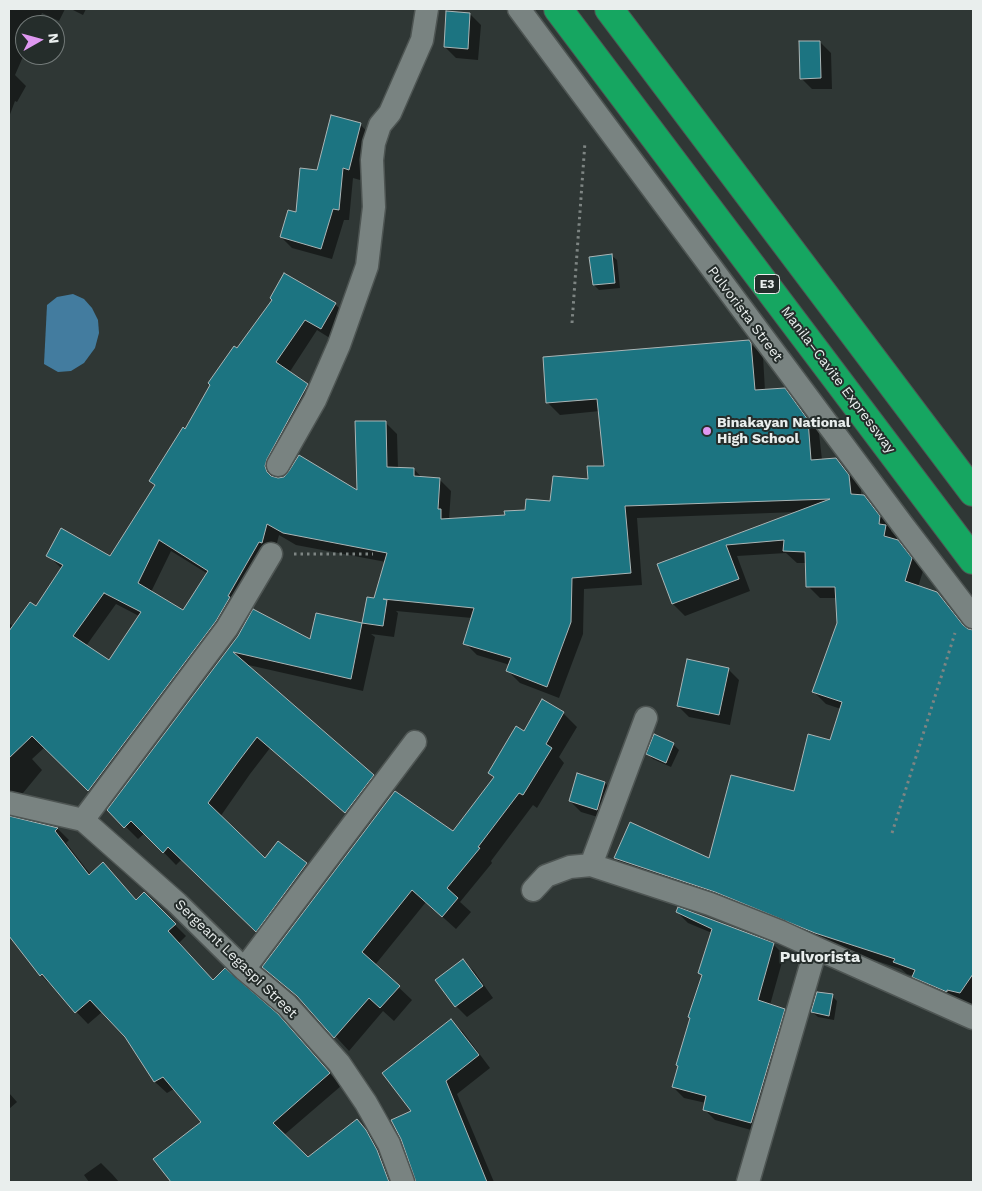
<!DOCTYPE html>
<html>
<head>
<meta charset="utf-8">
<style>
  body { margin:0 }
  #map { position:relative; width:982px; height:1191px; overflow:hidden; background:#2f3735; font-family:"Work Sans",sans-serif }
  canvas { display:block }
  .frame { position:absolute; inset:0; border:10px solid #e9eeed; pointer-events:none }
  .north { position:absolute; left:15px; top:15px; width:50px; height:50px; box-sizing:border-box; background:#252d2b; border:1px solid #737a79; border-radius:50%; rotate:83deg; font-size:14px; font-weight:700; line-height:20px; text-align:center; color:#e9eeed }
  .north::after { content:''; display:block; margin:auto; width:18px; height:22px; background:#df98f1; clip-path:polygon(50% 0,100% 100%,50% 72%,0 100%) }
</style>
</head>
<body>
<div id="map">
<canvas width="982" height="1191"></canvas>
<div class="frame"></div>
<div class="north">N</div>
</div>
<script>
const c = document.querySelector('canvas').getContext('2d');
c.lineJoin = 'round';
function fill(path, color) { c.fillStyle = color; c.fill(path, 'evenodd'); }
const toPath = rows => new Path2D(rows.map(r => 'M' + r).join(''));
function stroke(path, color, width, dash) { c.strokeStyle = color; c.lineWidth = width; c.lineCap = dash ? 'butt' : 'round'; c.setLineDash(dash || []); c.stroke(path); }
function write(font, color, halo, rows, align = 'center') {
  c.font = font + ' "Work Sans",sans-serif'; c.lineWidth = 4; c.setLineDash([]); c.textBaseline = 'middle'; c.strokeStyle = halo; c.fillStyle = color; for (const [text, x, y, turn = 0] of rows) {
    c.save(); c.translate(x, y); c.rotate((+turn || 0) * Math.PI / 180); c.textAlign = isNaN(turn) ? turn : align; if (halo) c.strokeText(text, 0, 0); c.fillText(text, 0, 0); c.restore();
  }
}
fill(toPath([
  [73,294,84,299,92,308,98,320,99,333,95,348,84,363,71,371,58,372,44,364,47,305,57,297]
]), '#437c9f');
fill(toPath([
  [9,9,65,9,59,21,42,13,37,25,25,25,25,52,15,75,26,86,17,102,15,101,9,117],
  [71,9,86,9,83,15],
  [470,14,481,25,478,60,456,58,445,47],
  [820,42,831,53,832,89,812,89,801,78],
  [360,124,371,136,360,180,353,178,349,220,344,220,332,259,292,248,281,237],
  [611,255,617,260,620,288,599,290,594,285],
  [335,304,347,316,333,340,317,330,289,373,307,385,319,397,278,471,276,480,358,492,385,422,397,434,398,469,414,469,422,478,439,479,451,491,449,519,506,516,551,502,589,480,606,467,600,411,560,415,548,403,748,341,763,356,765,391,784,390,796,402,819,433,822,460,836,459,848,471,861,488,861,496,863,496,876,508,891,529,891,531,897,538,897,541,910,554,923,571,918,587,936,593,949,605,968,630,973,631,972,1004,959,1002,926,988,914,976,907,974,901,969,829,945,627,869,615,858,710,859,794,793,831,741,841,709,826,704,814,692,839,624,837,598,820,598,808,586,807,563,797,563,786,553,737,556,750,591,685,616,673,604,658,564,797,512,637,518,642,585,584,589,583,634,559,698,520,683,508,671,510,665,477,655,465,643,472,618,396,611,398,613,394,637,371,634,375,637,363,691,244,664,385,789,359,824,270,748,250,774,220,817,265,860,279,842,306,864,319,877,269,944,182,859,176,865,145,833,138,839,109,810,239,637,311,641,317,614,363,624,368,598,375,599,386,562,296,545,279,535,274,554,101,802,45,747,32,759,42,770,9,810,9,623,14,627,36,608,62,569,48,555,111,557,156,487,150,481,185,431,237,349],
  [171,551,208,574,183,612,151,592],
  [116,604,139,616,109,661,86,646],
  [728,669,739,680,730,725,689,717,678,706],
  [563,713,577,727,559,757,564,763,537,808,533,805,491,861,492,863,460,902,471,912,456,929,426,902,375,965,412,1000,394,1021,383,1011,349,1051,306,1004,264,967,453,832,494,778,489,773,524,733],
  [655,736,673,744,679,750,671,767,653,759,648,754],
  [605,783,616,794,608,820,581,812,570,801],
  [9,818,58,829,69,840,66,843,91,875,115,876,137,901,144,894,186,936,178,944,213,981,290,1028,341,1086,284,1135,308,1159,357,1121,378,1143,396,1182,173,1182,155,1160,203,1122,174,1089,167,1093,155,1082,126,1036,102,1012,88,1024,41,975,15,942,21,936,9,923],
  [677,912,773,944,784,955,770,1005,784,1010,795,1020,762,1133,715,1120,704,1109,706,1103,684,1098,673,1087,691,1019,689,1017,703,977,699,973,712,933,688,923],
  [463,961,474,971,493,998,467,1017,456,1006,437,980],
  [832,996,837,1001,834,1020,818,1017,812,1012],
  [451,1021,463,1032,490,1068,457,1094,494,1182,417,1182,413,1112],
  [9,1093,17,1102,9,1109],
  [101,1163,112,1174,119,1182,89,1182,84,1175]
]), '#0007');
const building = toPath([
  [446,11,470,13,468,49,444,47,446,11],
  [799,41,820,41,821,78,800,79,799,41],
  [331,115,361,123,349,170,343,168,339,210,333,209,321,249,280,237,288,210,296,212,300,168,317,170,331,115],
  [612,254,615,283,593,285,589,257,612,254],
  [284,273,336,303,321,329,305,320,276,362,308,384,267,459,265,466,267,472,271,476,278,478,284,477,289,471,299,455,357,490,355,421,386,421,387,467,414,468,414,476,440,478,438,509,441,509,441,519,505,515,504,511,525,510,526,499,550,501,553,476,588,479,587,466,604,466,597,399,546,403,543,357,749,340,751,343,755,390,785,388,808,420,811,460,836,458,849,475,851,494,864,495,880,516,879,524,886,525,884,536,898,540,912,558,905,581,937,592,963,625,968,629,973,630,973,974,960,993,947,990,947,992,912,977,915,970,893,962,895,959,815,933,715,892,614,858,630,822,709,858,731,775,794,791,808,734,830,740,842,702,812,692,837,623,835,587,806,587,805,552,783,551,784,540,726,545,739,579,672,604,657,564,830,499,625,506,631,573,572,578,571,622,547,687,506,671,511,658,463,644,474,608,383,599,387,600,383,626,362,623,367,597,374,598,387,553,283,533,267,524,262,543,259,542,228,596,230,597,216,621,88,791,32,736,9,758,9,631,30,602,36,606,63,565,46,556,61,528,110,556,155,485,149,481,183,427,185,429,210,385,208,383,234,346,237,348,272,300,270,298,284,273],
  [159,540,208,571,183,610,138,583,159,540],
  [104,593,141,612,109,660,73,636,104,593],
  [253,609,310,639,316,613,362,623,351,679,233,652,374,775,345,813,257,737,238,762,208,803,265,858,278,841,307,863,256,932,168,847,163,853,131,821,124,828,107,810,238,636,253,609],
  [687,659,729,668,719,715,677,706,687,659],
  [542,699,564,712,546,744,552,748,523,795,519,793,478,847,480,848,447,888,458,898,442,917,412,890,362,952,400,986,380,1008,369,998,334,1038,297,996,262,967,395,791,453,831,494,777,488,773,516,726,524,731,542,699],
  [654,734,674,743,666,763,646,754,654,734],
  [577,773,605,782,597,810,569,801,577,773],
  [9,816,58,828,55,831,89,875,103,862,136,900,144,892,176,924,168,931,213,980,225,968,278,1014,330,1073,273,1123,308,1157,357,1119,366,1130,377,1150,389,1182,171,1182,153,1159,201,1122,163,1077,154,1082,125,1037,90,1000,75,1013,42,974,40,976,9,936,9,816],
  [678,907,774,943,758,1000,785,1009,751,1123,703,1110,706,1096,672,1087,678,1066,676,1065,690,1018,688,1017,702,975,698,973,712,929,676,912,678,907],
  [463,959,483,986,455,1007,435,980,463,959],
  [817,992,833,994,829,1016,811,1012,817,992],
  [451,1019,479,1055,446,1081,487,1182,416,1182,401,1139,391,1120,411,1111,382,1073,451,1019]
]);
fill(building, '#1c7481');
stroke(building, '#aab5b6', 1);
const minor = toPath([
  [519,9,902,524,973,617],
  [278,465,315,400,339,345,367,266,374,207,372,160,374,143,380,125,390,113,422,40,427,9],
  [9,803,83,820,177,903,244,969,287,1005,339,1063,366,1103,389,1144,403,1182],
  [83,820,227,628,271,554],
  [591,865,646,718],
  [533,890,546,876,570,867,591,865,710,904,781,932,816,948],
  [244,969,415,742],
  [748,1182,816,948,973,1018]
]);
const motorway = toPath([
  [558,9,973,560],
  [609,9,973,492]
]);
stroke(minor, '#4e5553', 25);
stroke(motorway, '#4e5553', 30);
stroke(toPath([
  [572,323,585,142],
  [294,554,373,554],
  [892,833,955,633]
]), '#7e8583', 3, [2.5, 4]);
stroke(minor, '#798381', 22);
stroke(motorway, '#16a661', 28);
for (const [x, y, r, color] of [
  [707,431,5,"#df98f1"]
]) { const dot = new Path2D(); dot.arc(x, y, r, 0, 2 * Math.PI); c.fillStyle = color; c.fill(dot); stroke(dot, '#252d2b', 2); }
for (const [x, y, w] of [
  [767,284,25]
]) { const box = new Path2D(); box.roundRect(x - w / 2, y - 9.5, w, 19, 4); c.fillStyle = '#252d2b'; c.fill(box); stroke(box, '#e9eeed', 1); }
write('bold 12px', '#e9eeed', null, [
  ["E3",767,284]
]);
write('14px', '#e9eeed', '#252d2b', [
  ["Pulvorista Street",745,314,53],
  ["Manila–Cavite Expressway",838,380,53],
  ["Sergeant Legaspi Street",236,959,44]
]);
write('bold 14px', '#e9eeed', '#252d2b', [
  ["Binakayan National",717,423],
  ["High School",717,439]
], 'left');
write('bold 16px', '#e9eeed', '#252d2b', [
  ["Pulvorista",820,957]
]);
</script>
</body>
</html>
